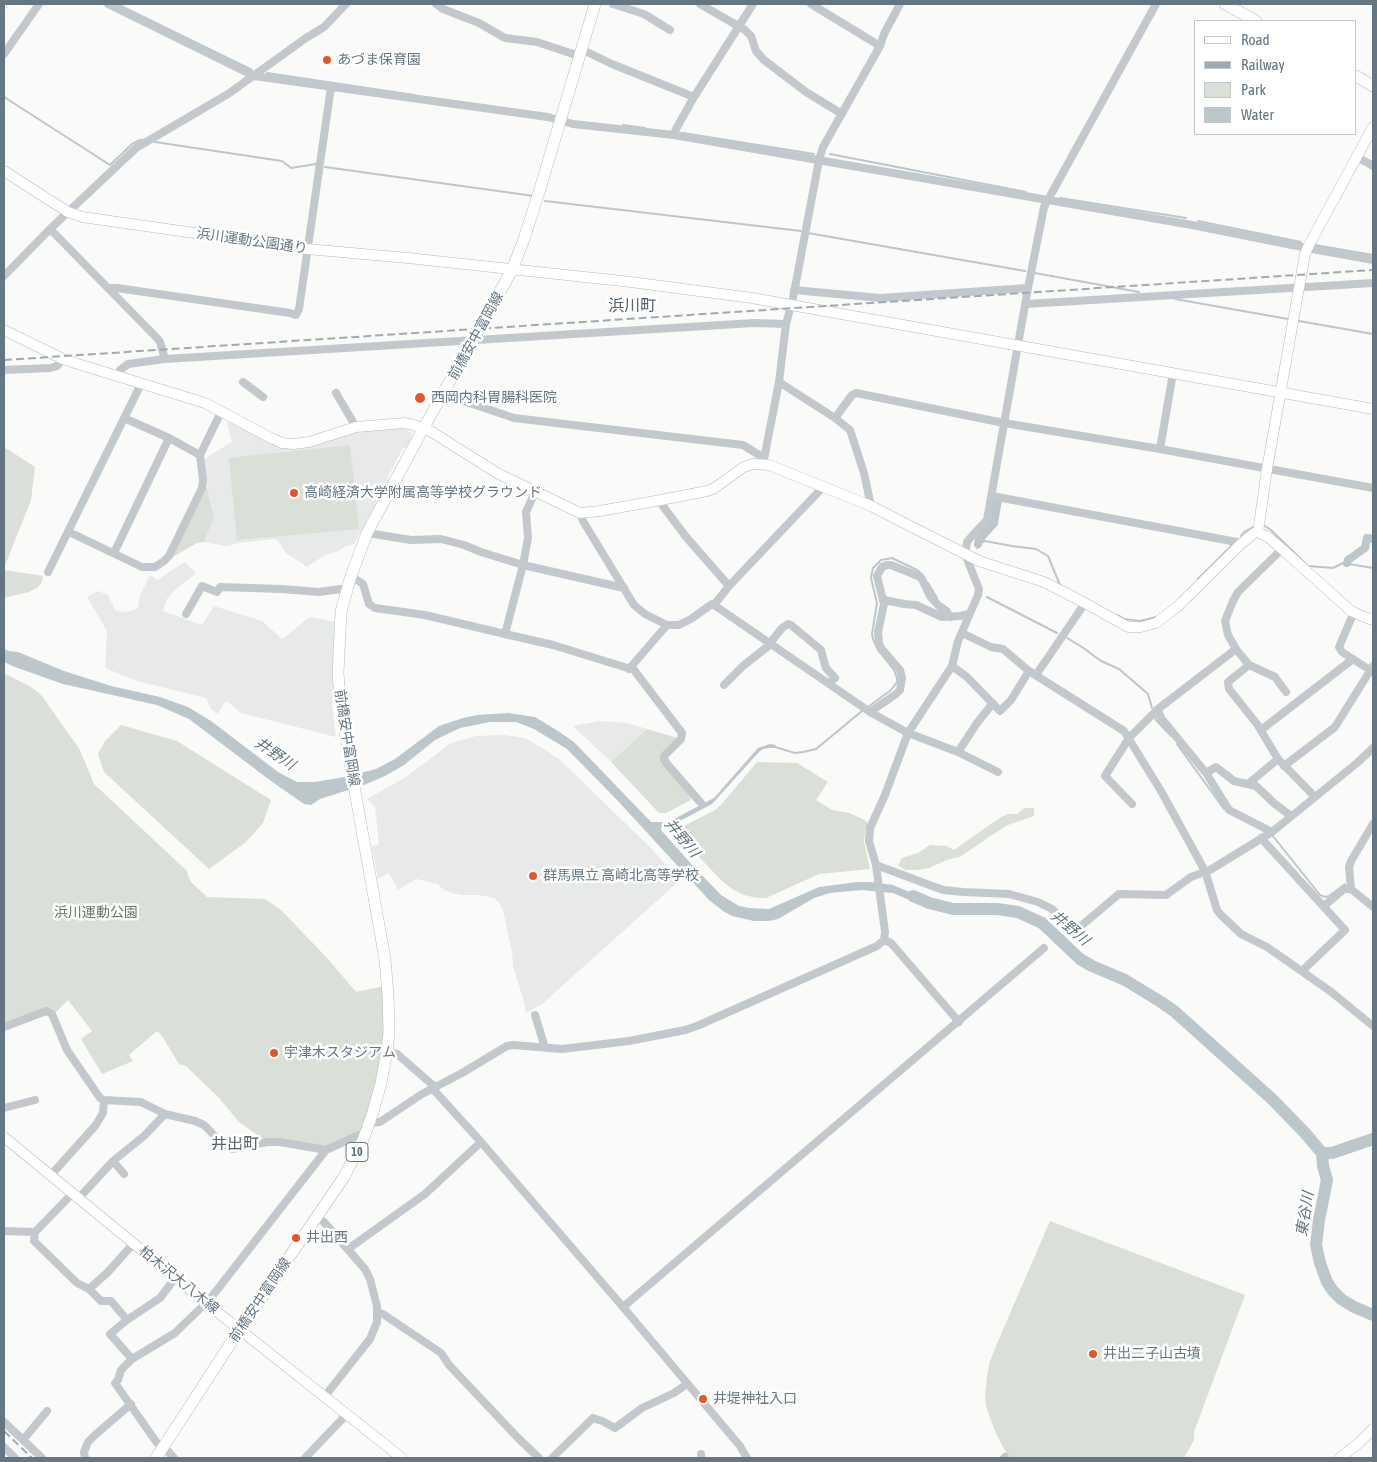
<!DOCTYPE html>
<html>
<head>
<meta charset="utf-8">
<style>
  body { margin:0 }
  #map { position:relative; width:1377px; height:1462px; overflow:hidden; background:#fafaf8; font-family:"Asap Condensed",sans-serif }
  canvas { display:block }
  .frame { position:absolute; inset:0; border:5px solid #657683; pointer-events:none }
  .legend { position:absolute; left:1194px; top:20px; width:162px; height:115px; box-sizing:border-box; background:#fff; border:1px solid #c1c8cd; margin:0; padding:6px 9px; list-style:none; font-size:15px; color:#657683 }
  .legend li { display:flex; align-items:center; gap:10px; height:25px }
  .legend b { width:25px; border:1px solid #c1c8cd }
</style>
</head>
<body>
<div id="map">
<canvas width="1377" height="1462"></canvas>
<div class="frame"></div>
<ul class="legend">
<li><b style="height:6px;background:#fff"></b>Road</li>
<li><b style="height:6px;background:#a2aab0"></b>Railway</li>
<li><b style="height:14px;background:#dadfd7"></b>Park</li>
<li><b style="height:14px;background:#bbc7cb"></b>Water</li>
</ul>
</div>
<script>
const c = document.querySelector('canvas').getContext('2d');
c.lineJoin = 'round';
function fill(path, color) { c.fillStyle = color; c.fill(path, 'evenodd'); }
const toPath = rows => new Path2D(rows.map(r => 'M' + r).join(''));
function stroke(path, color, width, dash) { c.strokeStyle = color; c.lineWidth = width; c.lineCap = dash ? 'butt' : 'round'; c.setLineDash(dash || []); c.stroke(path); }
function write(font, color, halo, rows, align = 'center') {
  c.font = font + ' "Asap Condensed","Noto Sans JP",sans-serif'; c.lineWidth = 5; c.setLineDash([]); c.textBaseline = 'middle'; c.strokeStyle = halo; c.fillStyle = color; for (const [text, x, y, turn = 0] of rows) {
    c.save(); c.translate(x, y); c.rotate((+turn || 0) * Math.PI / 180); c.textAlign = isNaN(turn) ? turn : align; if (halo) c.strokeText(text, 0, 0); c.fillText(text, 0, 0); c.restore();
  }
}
fill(toPath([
  [226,417,278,445,357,429,400,428,407,430,412,433,411,438,406,448,403,448,387,479,389,480,354,544,344,547,339,551,325,555,307,567,285,552,280,544,275,539,238,543,227,546,204,542,214,518,207,487,204,461,208,456,232,442],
  [184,562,196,573,175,590,167,599,163,611,202,625,214,606,262,621,282,639,310,617,336,622,332,705,336,737,241,713,228,702,225,702,218,714,211,709,206,698,137,681,105,668,107,631,87,597,98,591,108,595,116,611,127,612,138,608,140,595,150,575,158,580],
  [599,721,627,723,647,729,611,762,573,726],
  [504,735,525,738,547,751,560,760,652,849,678,879,678,882,542,1004,526,1013,524,1002,513,966,512,952,503,910,500,904,494,898,479,895,462,895,451,893,441,888,438,884,416,879,398,890,389,873,378,879,372,847,379,844,375,807,367,799,406,777,451,743,476,736]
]), '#e8e9e9');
fill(toPath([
  [350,445,359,529,237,540,229,458],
  [4,447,35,467,31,500,4,568],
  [207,487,214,518,204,542,197,543,171,558],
  [4,570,43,576,42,582,37,588,29,592,4,598],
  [4,673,31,687,42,696,80,750,94,784,186,870,191,882,207,897,265,899,281,910,328,959,356,992,384,986,386,1023,378,1076,363,1128,359,1132,326,1146,263,1139,239,1122,219,1098,186,1066,179,1064,162,1036,157,1031,129,1055,133,1061,102,1074,81,1039,92,1031,68,1000,54,1014,51,1009,4,1023],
  [121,725,177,741,271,800,263,823,246,842,209,869,104,772,98,754,105,741],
  [647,729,678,738,661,755,660,758,690,794,691,800,666,813,659,813,611,762],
  [757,762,797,763,828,782,816,800,832,810,849,813,863,819,868,823,865,832,864,842,870,869,819,874,766,898,757,898,744,895,732,889,721,880,684,841,678,829,715,810,721,805],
  [1024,808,1034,808,1034,816,1008,825,992,835,960,857,949,859,929,868,916,870,905,870,898,865,902,858,918,853,930,845,947,846,954,850,1001,817,1008,814,1017,814],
  [1050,1221,1245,1295,1194,1432,1194,1440,1184,1458,1009,1458,1002,1445,994,1429,986,1406,985,1395,987,1375,990,1361,999,1339]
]), '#dadfd7');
fill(toPath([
  [4,649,9,651,18,652,64,671,111,686,160,697,188,707,211,721,278,772,297,782,315,782,345,777,376,769,395,759,439,726,463,718,477,715,508,713,535,717,558,731,574,742,651,822,666,822,674,819,714,798,758,748,770,744,776,745,774,748,769,748,763,749,758,753,712,804,678,822,661,828,661,830,693,866,721,895,739,906,749,908,769,909,819,887,857,882,870,882,893,885,928,900,926,907,893,893,862,890,830,893,814,898,778,919,769,921,754,921,732,916,723,911,709,900,618,801,567,749,534,729,516,722,490,722,460,728,435,740,404,765,385,776,364,785,320,799,311,805,304,804,271,781,189,719,157,705,63,684,15,667,4,662]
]), '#bbc7cb');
stroke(toPath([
  [117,4,252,70],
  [267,73,414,95],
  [4,97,110,165,132,144,140,140,144,140],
  [623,125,645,128],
  [683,133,814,154],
  [155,142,282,161,291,168,316,164],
  [830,154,1026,192],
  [325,167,534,196],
  [1060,198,1186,218],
  [545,201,801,231],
  [1198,221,1301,242],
  [808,233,1025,271],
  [1315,245,1373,255],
  [1035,273,1139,292],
  [1175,299,1288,319],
  [1299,321,1373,334],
  [1265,526,1271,530,1308,566,1333,568,1343,563,1373,568],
  [1241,536,1244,532,1253,527],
  [977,548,978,544,985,541,1012,546,1036,549,1048,556,1060,585],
  [1198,579,1232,545],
  [928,583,937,598],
  [987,597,1057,633],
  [942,604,950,610],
  [1118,615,1124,619,1140,621,1156,617],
  [1067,638,1082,647,1101,661,1119,669,1148,694,1152,708],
  [868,707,891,690,897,682,897,678,894,670,878,650,873,639,872,634,877,603,871,578,873,568,881,560,892,558,917,570,923,575],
  [1155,716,1156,720,1171,736],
  [1177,744,1224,809],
  [775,747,795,753,803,752,816,749,862,711],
  [1272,835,1320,895,1325,897,1329,896,1345,884]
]), '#bbc7cb', 2);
stroke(toPath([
  [978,544,979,540,994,523,998,500],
  [1347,563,1348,560,1365,548,1367,538,1373,539]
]), '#bbc7cb', 8);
stroke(toPath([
  [913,896,929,903,953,909,997,909,1018,912,1042,923,1080,959,1092,966,1125,980,1161,1002,1174,1011,1272,1099,1305,1133,1322,1153],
  [1322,1153,1323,1166,1327,1180,1319,1220,1316,1245,1320,1263,1327,1282,1333,1291,1341,1299,1354,1307,1373,1315],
  [1322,1153,1332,1153,1373,1139]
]), '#bbc7cb', 12);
const secondary = toPath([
  [4,171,68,212,82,217,307,249,408,258,631,282,752,298,1373,409],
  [4,330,63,359,78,364,205,403,271,438,282,443,293,444,309,442,356,427,404,423,414,425,432,432,497,473,580,513,600,511,661,500,707,491,713,489,744,467,753,464,769,465,871,506,979,561,1044,582,1085,603,1128,627,1141,627,1156,623,1177,607,1242,543,1254,533,1258,532,1268,537,1282,549,1351,611,1362,616,1373,620],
  [1258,532,1267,469,1305,254,1309,245,1373,127],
  [4,1137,206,1303,402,1458],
  [1340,1458,1360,1442,1373,1429]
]);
const primary = toPath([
  [1225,4,1256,21],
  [1356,76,1373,86],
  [156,1458,240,1329,344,1177,363,1140,373,1112,381,1083,387,1051,389,1032,388,995,385,959,351,769,340,699,338,673,341,612,350,579,367,533,423,429,512,270,524,239,540,189,595,4]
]);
stroke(secondary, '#b3babf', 11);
stroke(primary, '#b5babe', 12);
stroke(toPath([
  [108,4,254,76,548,117,573,124,674,135,1192,225,1307,248,1373,260],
  [436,4,443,9,479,23,505,38,537,42,579,56],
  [613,4,644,14,670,30],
  [700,4,745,30,751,36,756,51,764,60,806,92,842,114],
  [811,4,880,46],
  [581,49,612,64,694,97],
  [4,54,39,4],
  [674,135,676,129,694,97,753,4],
  [1357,157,1373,166],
  [50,229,156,337,160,342,165,359],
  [4,276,50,229,136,148,228,94,306,38,324,27,346,4],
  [108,288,117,288,290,313,296,315,299,309,331,87],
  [794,290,880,298,1028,288],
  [1026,304,1373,283],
  [4,370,50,368,57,366,63,359],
  [117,376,120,370,128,364,165,359,754,323,786,324],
  [243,382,263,397],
  [779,382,835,418,850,430,864,473,871,506],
  [336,393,356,427],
  [443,394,514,418,743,445,759,455,763,464],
  [124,418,169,438,200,455],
  [835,418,852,395,856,393,1004,423,1160,449,1373,488],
  [1160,449,1173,373],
  [763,464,779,382,786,324,793,298,819,160,823,147,880,46,884,34,900,4],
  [992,496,1242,543],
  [661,500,662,505,687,538,729,586],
  [580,513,583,521,634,605,645,614,667,625,679,625,691,619,712,604,714,605,870,712,908,733,958,752,998,772],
  [69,532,142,567,155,567,164,561,169,556,202,488,203,480,200,455,221,412],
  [367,533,411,540,441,539,464,545,481,552,523,565,624,588],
  [1282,549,1238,592,1233,601,1225,621,1228,635,1236,649,1249,665,1275,677,1286,692],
  [114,553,169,438],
  [48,572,141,384],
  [350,579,357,580,363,584,369,604,375,608,425,615,505,634,553,645,634,670,682,733,681,739,664,756,664,759,667,764,701,803],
  [884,600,904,604,916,605,942,617,960,616,969,614],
  [714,605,729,586,824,486],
  [1354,612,1339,647,1342,652,1373,672],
  [186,614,202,586,217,592,220,587,282,589,319,592,341,589,347,590],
  [962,633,991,647,1003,649,1029,671,1124,731,1161,791,1205,871,1217,910,1221,915,1241,934,1267,947,1330,991,1373,1026],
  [505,634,523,565,528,538,526,512,535,492],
  [1249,665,1228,682,1229,689,1257,724,1278,759,1315,797],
  [952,666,967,677,1000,711,1011,700,1029,671],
  [629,669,667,625],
  [1036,675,1085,603],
  [724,685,743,666,767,647,782,628,788,624,791,625,821,650,823,658,826,668,835,678,829,683],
  [1158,709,1161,718,1206,773,1229,810,1272,832],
  [870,712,896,694,900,690,902,678,900,670,881,648,879,643,878,632,884,604,877,576,882,567,887,565,891,565,918,576,922,579,930,596,938,605,951,617],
  [1261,730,1353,659],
  [958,752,977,723,993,703],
  [1284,766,1335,727,1373,666],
  [1206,773,1216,767,1234,781,1256,786,1275,804,1291,816],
  [1248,784,1278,759],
  [1132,804,1105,776,1129,738,1158,709,1236,649],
  [1261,838,1345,930,1302,971],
  [876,865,943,890,963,892,1009,894,1038,902,1052,909,1075,931,1119,894,1166,895,1191,877,1210,870,1272,832,1357,763,1373,748],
  [1351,889,1349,867,1351,861,1373,824],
  [1324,906,1344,889,1351,889,1373,907],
  [884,940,891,943,959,1022],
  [535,1015,545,1048],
  [4,1027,46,1011,52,1014,67,1050,100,1098,104,1100,103,1113,95,1126,51,1175],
  [387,1051,397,1054,435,1087],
  [432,1088,481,1142,623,1307,740,1446,747,1458],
  [104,1100,141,1102,165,1114,195,1121,204,1125,220,1141,232,1149,267,1142,280,1142,326,1150,359,1135,365,1134],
  [4,1108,35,1100],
  [369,1123,380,1122,422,1094,462,1073,507,1046,513,1045,562,1049,629,1041,685,1030,697,1026,877,946,884,940,885,932,876,865,869,841,870,828,885,795,908,733,952,666,958,641,978,595,979,589,965,554,967,542,972,536,987,520,1028,288,1044,207,1156,4],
  [113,1161,124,1174],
  [73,1193,35,1232,34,1241,77,1283,89,1289,101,1301,111,1301,127,1320],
  [79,1198,113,1161,144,1136,165,1114],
  [317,1217,324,1222,365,1269,370,1279,377,1306,377,1322,370,1339,325,1396],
  [4,1231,35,1232],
  [348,1249,425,1194,481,1142],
  [89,1289,107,1273,134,1243],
  [623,1307,1044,948],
  [378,1313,383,1314,441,1353,449,1365,519,1439,539,1458],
  [132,1359,110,1334,127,1320,160,1298,176,1277],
  [4,1422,42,1458],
  [23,1440,47,1411],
  [164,1446,157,1443,115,1383,118,1380,121,1370,132,1359,175,1333,210,1299,326,1150],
  [4,1447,15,1458],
  [166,1449,174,1458],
  [85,1458,84,1452,88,1442,95,1435,131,1404],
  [305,1458,347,1414],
  [552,1458,593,1418,602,1421,615,1428,642,1408,674,1393,687,1384],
  [701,1458,701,1454],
  [1004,1458,1005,1457]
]), '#c3c8cc', 8);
stroke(secondary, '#fff', 10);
stroke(primary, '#fff', 11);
stroke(toPath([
  [4,360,1373,270],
  [4,1431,32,1458]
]), '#a2aab0', 2, [8, 4]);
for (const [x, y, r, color] of [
  [327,60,5,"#e4572e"],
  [420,398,6,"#e4572e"],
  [294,493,5,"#e4572e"],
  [533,876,5,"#e4572e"],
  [274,1053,5,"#e4572e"],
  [296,1238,5,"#e4572e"],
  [1093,1354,5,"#e4572e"],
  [703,1399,5,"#e4572e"]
]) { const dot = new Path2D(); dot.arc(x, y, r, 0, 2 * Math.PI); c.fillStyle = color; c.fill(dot); stroke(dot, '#fff', 2); }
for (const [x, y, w] of [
  [357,1152,22]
]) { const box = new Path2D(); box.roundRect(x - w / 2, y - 9.5, w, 19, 4); c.fillStyle = '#fff'; c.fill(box); stroke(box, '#657683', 1); }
write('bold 12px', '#657683', null, [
  ["10",357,1152]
]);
write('14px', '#657683', '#fff', [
  ["あづま保育園",337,60],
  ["西岡内科胃腸科医院",431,398],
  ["高崎経済大学附属高等学校グラウンド",304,493],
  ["群馬県立 高崎北高等学校",543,876],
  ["宇津木スタジアム",284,1053],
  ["井出西",306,1238],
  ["井出二子山古墳",1103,1354],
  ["井堤神社入口",713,1399]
], 'left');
write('14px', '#657683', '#fff', [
  ["浜川運動公園通り",252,241,8],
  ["前橋安中富岡線",476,336,-61],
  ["前橋安中富岡線",347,738,81],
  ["柏木沢大八木線",179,1280,39],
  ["前橋安中富岡線",260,1300,-56]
]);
write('14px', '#687a64', '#fff', [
  ["浜川運動公園",96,913]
]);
write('italic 15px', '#60757c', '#fff', [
  ["井野川",275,754,34],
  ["井野川",682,838,50],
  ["井野川",1070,928,40],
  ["東谷川",1305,1214,-81]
]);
write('16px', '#57646e', '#fff', [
  ["浜川町",632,306],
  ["井出町",235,1144]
]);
</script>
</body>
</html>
